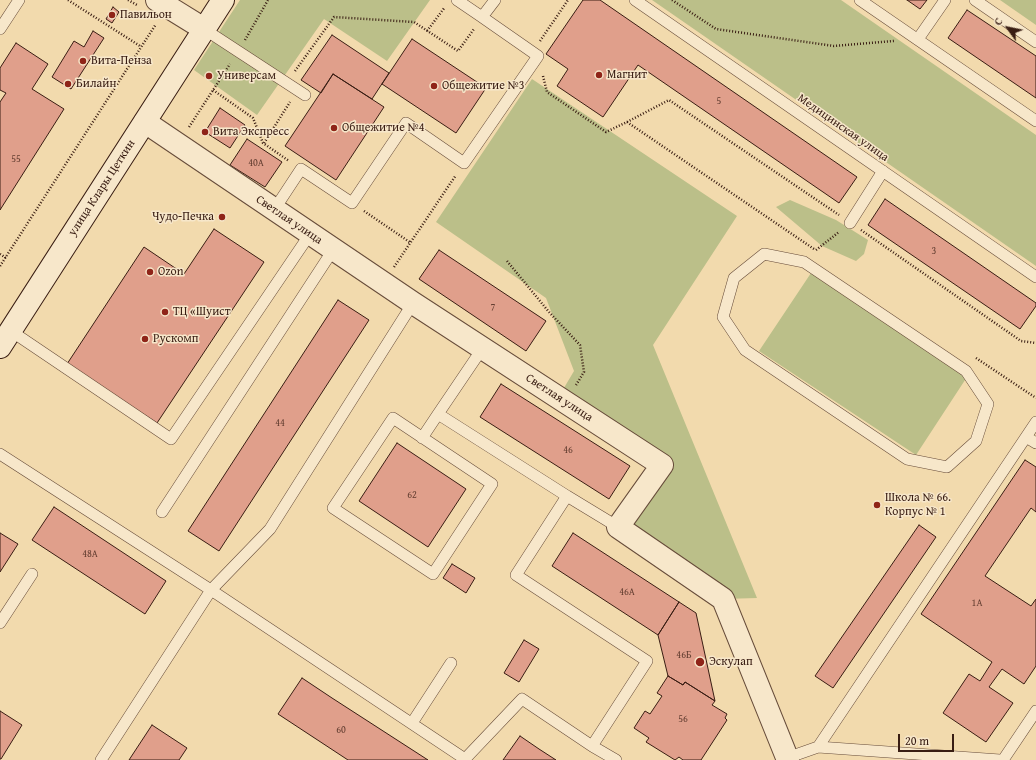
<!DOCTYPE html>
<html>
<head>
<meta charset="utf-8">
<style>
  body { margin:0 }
  #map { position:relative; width:1036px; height:760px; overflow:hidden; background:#f2daad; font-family:"Gentium Book Plus",serif }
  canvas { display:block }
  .north { position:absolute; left:988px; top:8px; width:40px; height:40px; -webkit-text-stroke:3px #f7e7ca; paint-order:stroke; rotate:303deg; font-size:11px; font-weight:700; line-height:16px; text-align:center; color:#391d13 }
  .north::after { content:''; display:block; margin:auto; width:14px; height:18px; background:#391d13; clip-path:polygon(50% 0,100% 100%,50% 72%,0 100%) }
  .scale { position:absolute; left:898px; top:734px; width:56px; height:18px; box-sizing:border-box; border:2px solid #391d13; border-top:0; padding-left:5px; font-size:12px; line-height:14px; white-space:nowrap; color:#391d13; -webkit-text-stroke:3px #f7e7ca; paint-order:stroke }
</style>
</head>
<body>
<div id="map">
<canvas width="1036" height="760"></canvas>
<div class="north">С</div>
<div class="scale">20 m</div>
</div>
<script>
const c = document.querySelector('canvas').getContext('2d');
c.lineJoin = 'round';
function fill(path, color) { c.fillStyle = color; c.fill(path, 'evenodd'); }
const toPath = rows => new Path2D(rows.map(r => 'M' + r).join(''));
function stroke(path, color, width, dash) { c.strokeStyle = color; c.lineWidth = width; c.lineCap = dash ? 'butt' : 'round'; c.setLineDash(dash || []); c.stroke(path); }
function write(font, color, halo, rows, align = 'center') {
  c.font = font + ' "Gentium Book Plus",serif'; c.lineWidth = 3; c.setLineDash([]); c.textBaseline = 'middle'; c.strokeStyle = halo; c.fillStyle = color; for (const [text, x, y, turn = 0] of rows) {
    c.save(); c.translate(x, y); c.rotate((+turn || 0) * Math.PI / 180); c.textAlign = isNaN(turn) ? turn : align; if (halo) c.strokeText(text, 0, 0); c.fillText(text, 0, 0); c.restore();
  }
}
fill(toPath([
  [240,0,430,0,387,61,324,19,257,115,194,70],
  [652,0,841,0,1036,135,1036,266],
  [1000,0,1036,0,1036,25],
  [532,79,737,216,653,345,757,598,723,599,618,527,661,464,558,398,574,371,546,298,436,222],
  [790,200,836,220,868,240,864,254,856,261,822,246,776,207],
  [811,273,967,377,916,455,759,351]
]), '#bbbf89');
const building = toPath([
  [583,0,600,0,857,177,839,203,638,65,603,117,557,86,568,69,546,54,583,0],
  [907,0,927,0,920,9,907,0],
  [113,7,119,12,112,23,106,19,113,7],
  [967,10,1036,56,1036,98,948,38,967,10],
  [93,31,104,38,71,89,52,77,74,41,84,47,93,31],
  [332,35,389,73,372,99,333,74,321,93,301,80,332,35],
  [412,39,486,88,456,133,382,84,412,39],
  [16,43,48,64,32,89,64,109,0,210,0,102,6,93,0,90,0,68,16,43],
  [333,74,384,107,336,180,285,146,333,74],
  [220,108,245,125,230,148,205,132,220,108],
  [247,139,282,162,265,187,230,165,247,139],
  [885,199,1036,303,1036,306,1020,329,868,225,885,199],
  [214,229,264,262,157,423,67,364,144,247,184,274,214,229],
  [439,250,546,321,526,351,419,279,439,250],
  [338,300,369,320,219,551,188,531,338,300],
  [501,384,630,466,609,499,480,417,501,384],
  [397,443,466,489,428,547,359,501,397,443],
  [1025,460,1036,467,1036,512,1031,508,985,576,1031,606,1036,599,1036,666,1024,684,1002,669,989,687,1013,703,986,742,943,713,969,674,980,681,992,662,921,614,1025,460],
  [54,507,166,581,145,614,32,540,54,507],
  [919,525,936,537,833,688,815,676,919,525],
  [0,533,18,544,0,572,0,533],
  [573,533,679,602,658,635,552,566,573,533],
  [452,564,475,578,466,593,443,578,452,564],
  [679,602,696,613,715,701,685,682,683,685,668,676,658,635,679,602],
  [524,640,539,649,519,682,504,673,524,640],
  [668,676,683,685,685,682,715,701,712,705,727,714,725,718,727,720,701,760,683,760,679,757,675,760,646,742,649,738,634,728,645,711,650,714,662,696,657,693,668,676],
  [302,678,332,698,428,760,348,760,278,714,302,678],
  [0,711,22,725,1,759,0,759,0,711],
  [152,725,187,748,179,760,129,760,152,725],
  [520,736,539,749,556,760,503,760,520,736]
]);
fill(building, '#e09f8b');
stroke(building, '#391d13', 1);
const lane = toPath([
  [457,0,482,17,495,0],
  [635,0,1036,277],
  [860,0,1036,121],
  [975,0,1036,42],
  [0,29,19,0],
  [204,29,305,95],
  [918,39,945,0],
  [274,210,301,169,352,203,406,123,464,163,538,56,482,17],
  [850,223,883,171],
  [764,254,804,262,966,371,988,404,976,441,947,467,907,459,745,350,723,317,734,278,764,254],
  [11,331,171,439,310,234],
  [482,349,438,414,567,496,516,575,647,661,592,746,616,760],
  [393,418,492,484,433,574,333,508,393,418],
  [1026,437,1036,443],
  [422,438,438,414],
  [0,454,211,590,465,759,522,699,592,746],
  [567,496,618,527],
  [162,512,333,250],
  [0,623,32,574],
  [412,723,451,663],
  [818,747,1000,760],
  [784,759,818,747,1036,422],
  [101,760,211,590,270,529,413,303],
  [1003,760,1036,711]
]);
const street = toPath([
  [157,0,204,29],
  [145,122,413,303,662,465,618,527,723,599,788,760]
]);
const secondary = toPath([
  [0,347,223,0]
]);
stroke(lane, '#674c3a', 12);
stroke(street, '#674c3a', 24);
stroke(secondary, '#391d13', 24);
stroke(toPath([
  [68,0,140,46],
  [128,0,137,5],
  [672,0,716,29,834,46,894,41],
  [427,31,445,7],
  [245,40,268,0],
  [540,41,568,0],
  [295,71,334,17,414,22,458,51,474,29],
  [543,76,547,92,606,132,627,122,814,249],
  [213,90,253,118,263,143,289,161],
  [627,122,669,100,839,215],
  [189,127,230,64],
  [264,143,290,102],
  [364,211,411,243],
  [861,230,1021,341,1036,343],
  [816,250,839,232],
  [0,254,6,258],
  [507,261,549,312,580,345,584,372,576,385],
  [0,266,156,24],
  [394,267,456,175],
  [976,358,1036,398]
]), '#391d13', 2.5, [1, 2]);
stroke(lane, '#f7e7ca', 11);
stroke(street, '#f7e7ca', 22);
stroke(secondary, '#f7e7ca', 22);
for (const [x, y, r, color] of [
  [112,15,4,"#8f2418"],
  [83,61,4,"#8f2418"],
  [599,75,4,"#8f2418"],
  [209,76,4,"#8f2418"],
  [68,84,4,"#8f2418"],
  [434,86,4,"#8f2418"],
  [334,128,4,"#8f2418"],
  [205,132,4,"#8f2418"],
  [222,217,4,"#8f2418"],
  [150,272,4,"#8f2418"],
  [165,312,4,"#8f2418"],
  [145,339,4,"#8f2418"],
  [877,505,4,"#8f2418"],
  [700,662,5,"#8f2418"]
]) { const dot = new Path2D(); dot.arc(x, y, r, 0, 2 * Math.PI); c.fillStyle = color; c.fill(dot); stroke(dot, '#f7e7ca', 1.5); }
write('10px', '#633e31', null, [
  ["5",719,101],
  ["55",16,159],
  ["40А",256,163],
  ["3",934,251],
  ["7",493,307],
  ["44",280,423],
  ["46",568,450],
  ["62",412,495],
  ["48А",90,554],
  ["46А",627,592],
  ["1А",977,603],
  ["46Б",684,655],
  ["56",683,719],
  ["60",341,730]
]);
write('12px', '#391d13', '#f7e7ca', [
  ["Павильон",120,15],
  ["Вита-Пенза",91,61],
  ["Магнит",607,75],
  ["Универсам",217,76],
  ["Билайн",76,84],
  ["Общежитие №3",442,86],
  ["Общежитие №4",342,128],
  ["Вита Экспресс",213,132],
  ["Чудо-Печка",214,217,"right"],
  ["Ozon",158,272],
  ["ТЦ «Шуист",173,312],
  ["Рускомп",153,339],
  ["Школа № 66.",885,498],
  ["Корпус № 1",885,512],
  ["Эскулап",709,662]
], 'left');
write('12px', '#391d13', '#f7e7ca', [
  ["Медицинская улица",843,128,35],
  ["улица Клары Цеткин",102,188,-57],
  ["Светлая улица",289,220,34],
  ["Светлая улица",559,398,33]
]);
</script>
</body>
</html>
